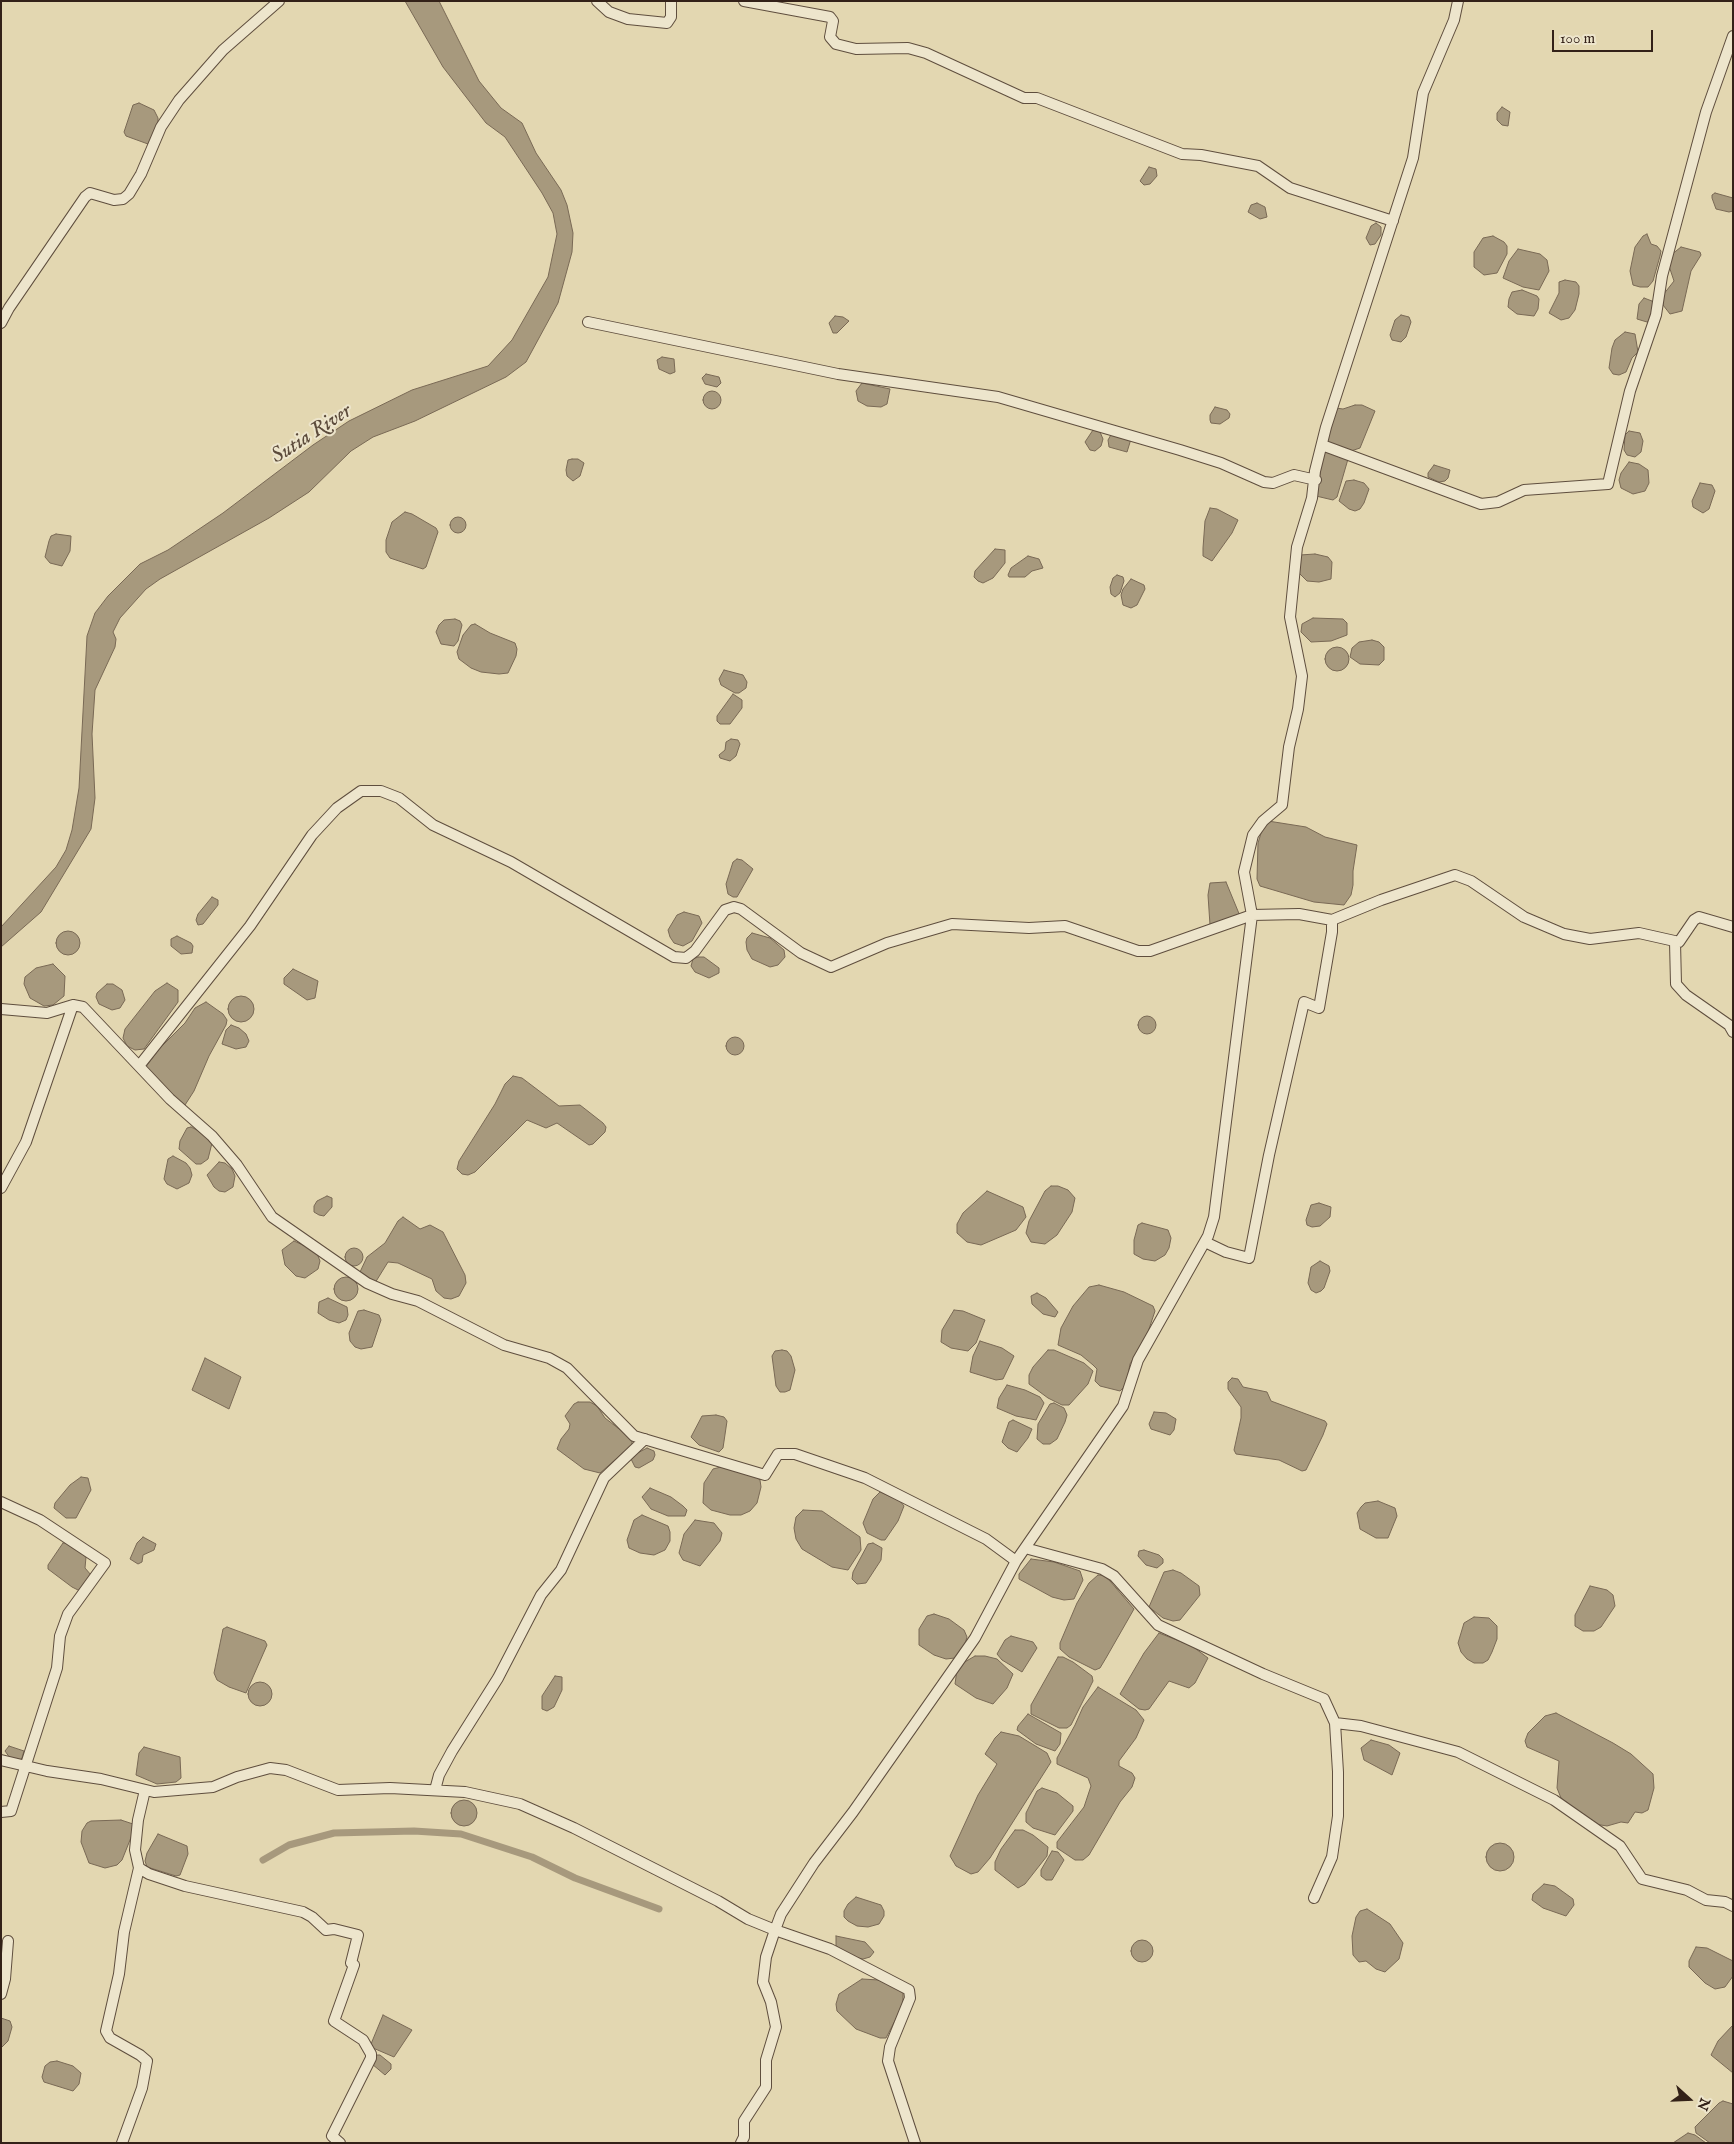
<!DOCTYPE html>
<html>
<head>
<meta charset="utf-8">
<style>
  body { margin:0 }
  #map { position:relative; width:1734px; height:2144px; overflow:hidden; background:#e3d7b1; font-family:"IM FELL English",serif }
  canvas { display:block }
  .frame { position:absolute; inset:0; border:2px solid #332118; pointer-events:none }
  .north { position:absolute; left:1664px; top:2074px; width:50px; height:50px; -webkit-text-stroke:4px #ede5cc; paint-order:stroke; rotate:110deg; font-size:14px; font-weight:700; line-height:20px; text-align:center; color:#332118 }
  .north::after { content:''; display:block; margin:auto; width:18px; height:22px; background:#332118; clip-path:polygon(50% 0,100% 100%,50% 72%,0 100%) }
  .scale { position:absolute; left:1552px; top:30px; width:101px; height:22px; box-sizing:border-box; border:2px solid #332118; border-top:0; padding-left:6px; font-size:15px; line-height:18px; white-space:nowrap; color:#332118; -webkit-text-stroke:4px #ede5cc; paint-order:stroke }
</style>
</head>
<body>
<div id="map">
<canvas width="1734" height="2144"></canvas>
<div class="frame"></div>
<div class="north">N</div>
<div class="scale">100 m</div>
</div>
<script>
const c = document.querySelector('canvas').getContext('2d');
c.lineJoin = 'round';
function fill(path, color) { c.fillStyle = color; c.fill(path, 'evenodd'); }
const toPath = rows => new Path2D(rows.map(r => 'M' + r).join(''));
function stroke(path, color, width, dash) { c.strokeStyle = color; c.lineWidth = width; c.lineCap = dash ? 'butt' : 'round'; c.setLineDash(dash || []); c.stroke(path); }
function write(font, color, halo, rows, align = 'center') {
  c.font = font + ' "IM FELL English",serif'; c.lineWidth = 4; c.setLineDash([]); c.textBaseline = 'middle'; c.strokeStyle = halo; c.fillStyle = color; for (const [text, x, y, turn = 0] of rows) {
    c.save(); c.translate(x, y); c.rotate((+turn || 0) * Math.PI / 180); c.textAlign = isNaN(turn) ? turn : align; if (halo) c.strokeText(text, 0, 0); c.fillText(text, 0, 0); c.restore();
  }
}
const water = toPath([
  [405,1,439,1,479,81,501,108,522,123,536,153,561,190,567,205,573,233,572,252,558,303,526,362,506,377,415,421,373,437,351,451,309,492,269,518,160,579,146,589,120,618,113,632,116,639,115,647,95,690,92,734,95,798,91,829,41,912,1,947,1,927,56,867,66,850,72,830,79,788,87,636,95,613,108,596,140,564,168,550,223,513,313,445,349,421,412,390,488,366,512,340,548,277,557,234,553,213,542,193,505,137,486,123,443,67,405,1],
  [139,103,154,110,158,118,158,125,148,144,126,136,124,132,133,105,139,103],
  [1502,107,1510,112,1508,126,1502,125,1497,120,1497,113,1502,107],
  [1149,167,1156,169,1157,176,1150,184,1144,185,1140,181,1149,167],
  [1715,193,1733,198,1733,211,1729,212,1716,209,1712,198,1712,195,1715,193],
  [1257,203,1265,207,1267,217,1260,219,1248,212,1251,205,1257,203],
  [1376,223,1381,227,1381,235,1375,244,1370,245,1366,238,1371,226,1376,223],
  [1647,234,1651,244,1657,246,1661,251,1660,256,1653,281,1648,287,1640,287,1633,285,1630,271,1635,247,1643,236,1647,234],
  [1493,236,1504,242,1507,246,1507,254,1497,273,1484,275,1474,267,1474,252,1483,238,1493,236],
  [1681,247,1700,252,1701,255,1691,271,1682,311,1670,314,1663,305,1663,295,1674,281,1668,263,1671,255,1681,247],
  [1518,249,1540,254,1547,260,1549,271,1539,290,1523,287,1503,278,1509,261,1518,249],
  [1565,280,1576,282,1579,286,1579,294,1575,310,1569,318,1561,320,1549,313,1559,293,1559,282,1565,280],
  [1522,290,1537,296,1539,299,1538,309,1534,316,1517,314,1508,307,1509,299,1512,292,1522,290],
  [1644,298,1652,301,1655,306,1652,319,1647,322,1637,319,1639,304,1644,298],
  [1401,315,1409,317,1411,322,1406,337,1401,342,1392,340,1390,335,1395,320,1401,315],
  [835,316,843,317,849,321,837,333,833,333,829,323,835,316],
  [1625,332,1635,334,1638,352,1632,358,1626,372,1619,375,1613,374,1609,368,1612,348,1615,340,1625,332],
  [662,357,674,359,675,372,670,374,659,369,657,360,662,357],
  [706,374,719,377,721,383,717,387,705,384,702,378,706,374],
  [862,383,890,389,887,404,881,407,867,406,858,401,856,391,862,383],
  '703 400a9 9 0 1 1 18 0a9 9 0 1 1-18 0Z',
  [1355,405,1362,405,1375,411,1360,448,1351,451,1329,444,1325,439,1336,408,1343,409,1355,405],
  [1215,407,1227,410,1230,414,1229,418,1220,424,1211,423,1210,420,1210,415,1215,407],
  [1093,430,1100,432,1103,439,1101,446,1095,451,1090,450,1085,442,1093,430],
  [1629,431,1640,433,1643,441,1641,452,1635,457,1627,455,1624,450,1625,435,1629,431],
  [1112,433,1131,439,1127,452,1109,447,1108,440,1112,433],
  [1324,450,1348,459,1337,497,1333,500,1316,496,1324,450],
  [572,459,578,459,584,463,580,476,573,481,567,476,566,470,568,460,572,459],
  [1629,462,1639,464,1648,470,1649,483,1645,491,1633,494,1621,488,1619,480,1621,473,1629,462],
  [1434,465,1450,470,1448,478,1445,481,1439,482,1428,477,1428,473,1434,465],
  [1354,480,1364,483,1369,489,1364,503,1360,509,1355,511,1349,509,1339,501,1346,481,1354,480],
  [1700,483,1712,485,1715,491,1709,509,1703,513,1693,507,1692,501,1700,483],
  [1210,508,1217,509,1238,520,1232,533,1212,561,1203,556,1203,548,1205,521,1210,508],
  [405,512,412,514,436,528,438,532,426,567,423,569,390,558,386,552,386,540,392,522,405,512],
  '450 525a8 8 0 1 1 16 0a8 8 0 1 1-16 0Z',
  [56,534,71,536,70,551,62,566,50,563,45,557,49,541,51,536,56,534],
  [995,549,1005,550,1005,563,993,578,983,583,978,581,974,577,975,571,995,549],
  [1315,554,1328,557,1332,562,1331,579,1319,582,1307,581,1298,572,1300,555,1315,554],
  [1028,556,1039,559,1043,568,1032,571,1025,577,1009,577,1008,575,1011,568,1028,556],
  [1117,575,1123,577,1124,581,1120,593,1115,597,1111,594,1110,587,1113,578,1117,575],
  [1131,579,1144,585,1145,589,1137,605,1131,608,1123,605,1121,595,1123,589,1131,579],
  [1313,618,1343,619,1347,623,1347,635,1331,641,1311,642,1301,632,1302,624,1313,618],
  [455,619,460,621,462,625,458,641,454,646,441,644,436,632,439,625,444,620,455,619],
  [475,624,490,633,515,643,517,649,516,656,508,673,499,674,481,672,471,668,459,659,457,652,463,635,471,625,475,624],
  [1372,640,1379,642,1384,647,1384,660,1379,665,1360,664,1350,657,1352,648,1359,642,1372,640],
  '1325 659a12 12 0 1 1 24 0a12 12 0 1 1-24 0Z',
  [724,670,743,675,747,682,746,688,739,693,735,693,721,685,719,679,724,670],
  [733,694,742,700,742,708,730,724,720,724,717,721,717,716,733,694],
  [731,739,738,740,740,744,736,756,730,761,720,758,719,755,725,750,726,742,731,739],
  [1268,821,1306,827,1325,837,1357,845,1353,871,1353,885,1351,895,1344,905,1314,902,1260,886,1257,879,1258,843,1262,830,1268,821],
  [737,859,742,860,753,869,737,897,733,897,728,894,726,884,733,862,737,859],
  [1226,882,1240,916,1210,925,1208,895,1210,883,1226,882],
  [212,897,218,900,218,905,203,924,198,925,196,920,198,914,212,897],
  [684,912,699,916,702,923,692,941,683,946,674,943,670,937,668,930,677,915,684,912],
  '56 943a12 12 0 1 1 24 0a12 12 0 1 1-24 0Z',
  [752,933,770,938,784,950,785,957,778,965,770,967,752,959,747,950,746,942,747,938,752,933],
  [177,936,191,943,193,946,192,953,181,954,171,946,171,939,177,936],
  [698,957,704,957,719,968,719,973,709,978,695,972,691,966,693,959,698,957],
  [53,964,65,976,64,996,53,1005,44,1006,30,998,24,984,25,977,36,968,53,964],
  [293,969,318,981,315,998,307,1000,284,984,284,978,293,969],
  [167,983,178,990,178,1002,144,1049,135,1050,127,1046,123,1038,125,1029,155,991,167,983],
  [107,984,113,984,122,990,125,1000,120,1008,112,1010,99,1004,96,997,97,993,107,984],
  '228 1009a13 13 0 1 1 26 0a13 13 0 1 1-26 0Z',
  [206,1002,223,1014,227,1020,226,1025,209,1056,194,1091,185,1105,182,1106,145,1068,159,1049,185,1023,195,1008,206,1002],
  '1138 1025a9 9 0 1 1 18 0a9 9 0 1 1-18 0Z',
  [231,1025,239,1028,246,1034,249,1041,246,1047,236,1049,222,1044,226,1030,231,1025],
  '726 1046a9 9 0 1 1 18 0a9 9 0 1 1-18 0Z',
  [513,1076,522,1078,559,1106,580,1105,603,1123,606,1127,605,1132,593,1144,589,1145,557,1123,546,1128,527,1120,475,1172,468,1175,462,1174,457,1169,459,1161,495,1104,505,1084,513,1076],
  [191,1127,203,1133,212,1143,208,1159,201,1164,196,1164,179,1149,180,1141,187,1128,191,1127],
  [173,1156,186,1163,190,1168,192,1175,189,1183,177,1189,167,1184,164,1179,168,1159,173,1156],
  [219,1162,225,1163,232,1169,235,1176,233,1187,225,1192,219,1191,214,1187,207,1175,219,1162],
  [1051,1186,1058,1186,1068,1190,1075,1198,1072,1212,1057,1235,1045,1244,1031,1242,1026,1233,1029,1221,1045,1191,1051,1186],
  [987,1191,1023,1207,1026,1217,1016,1230,981,1245,967,1242,957,1233,957,1224,963,1213,987,1191],
  [327,1196,332,1198,332,1207,324,1216,319,1215,314,1212,314,1206,317,1201,327,1196],
  [1319,1203,1331,1207,1330,1217,1320,1226,1312,1227,1307,1225,1306,1220,1311,1205,1319,1203],
  [403,1217,420,1229,430,1225,443,1232,465,1275,466,1283,459,1296,451,1299,444,1298,436,1291,432,1279,398,1263,388,1262,375,1283,360,1272,367,1257,385,1243,398,1221,403,1217],
  [1142,1223,1168,1230,1171,1238,1169,1248,1165,1255,1155,1261,1143,1259,1134,1254,1134,1240,1138,1225,1142,1223],
  [294,1241,316,1251,320,1261,318,1269,305,1278,296,1276,285,1265,282,1250,294,1241],
  '345 1257a9 9 0 1 1 18 0a9 9 0 1 1-18 0Z',
  [1320,1261,1329,1266,1330,1271,1324,1288,1321,1291,1316,1293,1311,1290,1308,1283,1311,1267,1320,1261],
  '334 1289a12 12 0 1 1 24 0a12 12 0 1 1-24 0Z',
  [1099,1285,1124,1292,1153,1306,1155,1311,1148,1332,1130,1364,1126,1385,1120,1391,1100,1386,1095,1381,1097,1369,1093,1365,1081,1355,1058,1345,1061,1328,1073,1306,1089,1287,1099,1285],
  [1037,1293,1046,1298,1058,1312,1055,1317,1043,1314,1032,1304,1031,1296,1037,1293],
  [328,1298,347,1307,348,1315,346,1320,339,1323,329,1320,318,1313,319,1302,328,1298],
  [364,1310,379,1315,381,1320,372,1347,361,1349,355,1347,350,1341,349,1333,358,1311,364,1310],
  [954,1310,963,1311,985,1320,976,1343,968,1351,951,1348,941,1342,942,1330,954,1310],
  [980,1341,1002,1348,1014,1356,1003,1379,996,1380,970,1372,973,1356,980,1341],
  [782,1350,787,1351,791,1356,795,1370,790,1390,785,1392,780,1392,776,1386,772,1356,775,1351,782,1350],
  [1048,1350,1054,1350,1084,1363,1093,1371,1088,1384,1069,1405,1062,1405,1048,1398,1029,1384,1029,1375,1033,1367,1048,1350],
  [205,1358,241,1377,229,1409,192,1390,205,1358],
  [1232,1378,1238,1379,1243,1387,1267,1392,1271,1401,1325,1421,1327,1424,1323,1435,1306,1470,1302,1471,1279,1460,1236,1454,1234,1450,1241,1418,1241,1407,1228,1389,1228,1382,1232,1378],
  [1007,1385,1025,1390,1040,1397,1044,1403,1036,1420,1016,1416,997,1408,999,1398,1007,1385],
  [578,1402,590,1402,597,1406,605,1418,632,1439,632,1445,600,1473,584,1469,557,1449,561,1439,569,1429,570,1424,565,1416,574,1404,578,1402],
  [1054,1403,1064,1408,1067,1415,1065,1422,1057,1439,1050,1444,1043,1444,1037,1439,1038,1424,1050,1404,1054,1403],
  [1154,1412,1166,1413,1176,1419,1174,1430,1170,1435,1151,1429,1149,1424,1154,1412],
  [716,1415,724,1417,727,1421,723,1448,719,1452,699,1445,691,1437,702,1416,716,1415],
  [1013,1420,1032,1429,1028,1438,1017,1452,1008,1448,1002,1442,1009,1422,1013,1420],
  [647,1448,654,1451,655,1455,653,1460,639,1468,635,1467,630,1457,647,1448],
  [721,1467,751,1473,760,1480,761,1487,757,1503,750,1511,741,1515,730,1515,711,1510,703,1503,704,1483,713,1469,721,1467],
  [81,1477,88,1478,91,1490,76,1518,66,1518,54,1508,55,1503,70,1485,81,1477],
  [650,1488,671,1497,683,1506,687,1510,685,1516,668,1516,651,1509,642,1497,650,1488],
  [880,1492,900,1501,904,1506,898,1521,885,1540,881,1540,867,1533,863,1523,873,1499,880,1492],
  [1378,1501,1395,1508,1397,1516,1388,1538,1376,1538,1360,1529,1357,1513,1361,1507,1365,1503,1378,1501],
  [803,1510,822,1511,860,1537,861,1550,848,1570,832,1567,802,1549,796,1539,794,1528,796,1517,803,1510],
  [642,1515,668,1526,670,1532,670,1541,665,1550,654,1555,640,1553,629,1548,627,1540,634,1520,642,1515],
  [695,1520,714,1523,722,1533,720,1541,700,1566,683,1560,679,1553,684,1534,695,1520],
  [143,1537,156,1544,154,1550,143,1555,142,1562,138,1564,130,1559,137,1543,143,1537],
  [63,1543,67,1543,86,1557,85,1568,91,1575,80,1591,72,1587,48,1569,48,1565,63,1543],
  [873,1543,882,1548,881,1560,866,1583,857,1584,852,1579,853,1572,868,1544,873,1543],
  [1144,1550,1159,1555,1163,1559,1163,1563,1157,1568,1146,1565,1138,1556,1139,1551,1144,1550],
  [1031,1559,1054,1562,1080,1571,1083,1580,1074,1599,1064,1600,1052,1597,1019,1579,1019,1574,1031,1559],
  [1173,1570,1181,1573,1199,1586,1200,1595,1180,1620,1173,1621,1163,1618,1149,1607,1164,1572,1173,1570],
  [1098,1575,1103,1575,1110,1581,1134,1609,1106,1658,1100,1668,1095,1670,1069,1657,1060,1649,1060,1643,1077,1603,1089,1583,1098,1575],
  [1590,1586,1607,1590,1613,1595,1615,1606,1601,1627,1594,1631,1583,1631,1575,1626,1575,1615,1590,1586],
  [934,1614,949,1619,964,1630,967,1637,965,1644,955,1658,946,1659,934,1655,919,1645,919,1629,927,1616,934,1614],
  [1474,1617,1489,1618,1497,1626,1497,1639,1492,1652,1488,1660,1483,1663,1474,1663,1467,1659,1461,1652,1458,1643,1464,1623,1474,1617],
  [227,1627,265,1641,267,1645,246,1693,229,1687,217,1680,214,1673,223,1629,227,1627],
  [1159,1633,1192,1646,1208,1658,1195,1683,1189,1688,1169,1681,1149,1709,1145,1710,1139,1709,1120,1694,1144,1653,1159,1633],
  [1011,1636,1033,1642,1037,1648,1022,1672,1002,1660,997,1654,1005,1640,1011,1636],
  [975,1656,985,1656,997,1659,1013,1674,1007,1688,993,1704,976,1698,955,1684,957,1670,963,1663,975,1656],
  [1058,1657,1063,1657,1073,1662,1092,1676,1093,1681,1071,1725,1067,1728,1059,1728,1031,1714,1031,1705,1058,1657],
  [555,1676,562,1677,562,1690,554,1707,547,1711,542,1709,542,1696,555,1676],
  '248 1694a12 12 0 1 1 24 0a12 12 0 1 1-24 0Z',
  [1098,1687,1136,1710,1144,1720,1136,1738,1119,1761,1119,1766,1132,1773,1135,1778,1132,1787,1120,1802,1089,1855,1083,1860,1075,1860,1057,1848,1057,1842,1084,1807,1091,1786,1088,1778,1057,1764,1057,1758,1075,1725,1083,1707,1098,1687],
  [1556,1713,1613,1743,1631,1754,1653,1774,1654,1788,1648,1810,1642,1813,1635,1812,1628,1823,1621,1822,1607,1826,1595,1824,1561,1798,1557,1788,1559,1761,1527,1747,1525,1741,1528,1733,1545,1716,1556,1713],
  [1028,1714,1061,1733,1060,1744,1055,1751,1036,1744,1017,1730,1018,1726,1028,1714],
  [1001,1732,1019,1736,1047,1753,1051,1762,990,1858,978,1872,971,1874,956,1866,950,1856,978,1795,997,1764,985,1754,995,1738,1001,1732],
  [1371,1740,1389,1745,1400,1753,1392,1775,1364,1760,1361,1748,1371,1740],
  [9,1746,24,1751,22,1758,20,1760,10,1758,5,1751,9,1746],
  [144,1747,180,1757,181,1778,176,1782,157,1784,136,1775,139,1753,144,1747],
  [1042,1788,1057,1793,1073,1806,1073,1811,1055,1835,1033,1828,1026,1822,1026,1813,1037,1791,1042,1788],
  '451 1813a13 13 0 1 1 26 0a13 13 0 1 1-26 0Z',
  [121,1820,136,1825,122,1860,117,1865,105,1868,89,1863,81,1842,82,1831,87,1823,91,1821,121,1820],
  [1015,1830,1023,1830,1033,1835,1048,1847,1047,1856,1025,1884,1018,1888,995,1870,995,1862,1001,1849,1015,1830],
  [158,1834,187,1846,188,1854,180,1875,176,1876,147,1867,145,1861,147,1853,158,1834],
  '1486 1857a14 14 0 1 1 28 0a14 14 0 1 1-28 0Z',
  [1052,1851,1058,1852,1064,1860,1052,1880,1046,1880,1041,1876,1041,1870,1052,1851],
  [1544,1884,1555,1886,1573,1899,1574,1905,1566,1916,1543,1908,1532,1900,1533,1894,1544,1884],
  [856,1897,881,1905,884,1911,884,1916,879,1924,868,1927,857,1926,848,1921,844,1917,844,1911,848,1904,856,1897],
  [1367,1909,1390,1924,1403,1943,1399,1959,1385,1972,1376,1969,1366,1961,1359,1962,1353,1955,1352,1936,1356,1917,1360,1911,1367,1909],
  [836,1936,865,1942,874,1952,870,1957,863,1959,854,1957,836,1946,836,1936],
  '1131 1951a11 11 0 1 1 22 0a11 11 0 1 1-22 0Z',
  [1696,1947,1707,1948,1733,1961,1733,1976,1725,1987,1715,1989,1705,1983,1689,1967,1689,1961,1696,1947],
  [862,1979,879,1980,903,1992,903,2005,886,2038,880,2038,856,2029,837,2011,836,2004,839,1994,862,1979],
  [383,2015,412,2030,394,2057,373,2048,371,2044,383,2015],
  [1,2018,10,2021,12,2027,8,2041,1,2048,1,2018],
  [1733,2025,1733,2073,1711,2055,1718,2041,1733,2025],
  [375,2055,380,2055,391,2064,391,2069,385,2075,372,2064,375,2055],
  [57,2061,73,2066,81,2073,79,2084,73,2091,44,2082,42,2077,45,2066,50,2062,57,2061],
  [1723,2101,1733,2104,1733,2143,1710,2143,1696,2133,1695,2127,1719,2103,1723,2101],
  [1688,2133,1695,2135,1706,2143,1673,2143,1688,2133]
]);
fill(water, '#a7997d');
stroke(water, '#796955', 1);
stroke(toPath([
  [263,1860,289,1845,334,1833,414,1831,461,1834,532,1857,575,1878,659,1909]
]), '#a7997d', 7);
const minor = toPath([
  [597,1,609,12,628,19,667,23,671,17,671,1],
  [744,1,830,17,833,21,830,37,836,44,856,49,908,48,926,53,1024,98,1037,98,1182,154,1201,155,1258,166,1290,188,1393,221],
  [588,322,838,374,998,397,1180,450,1221,463,1264,482,1273,483,1294,475,1316,480],
  [1,323,9,308,85,197,90,193,114,200,123,199,129,194,141,174,161,127,179,100,223,50,279,1],
  [1322,445,1481,504,1498,502,1524,490,1608,484,1630,391,1656,315,1662,276,1706,112,1733,36],
  [1675,942,1676,984,1686,995,1729,1025,1733,1032],
  [1,1009,47,1013,73,1005,83,1007,170,1099,212,1136,237,1165,272,1217,367,1283,392,1294,418,1301,504,1345,549,1358,567,1368,634,1436,765,1475,778,1454,795,1454,865,1478,986,1539,1016,1561],
  [139,1066,250,926,312,835,337,808,361,791,381,791,399,798,433,825,511,862,674,957,686,958,695,951,725,910,734,907,741,909,801,953,831,967,887,943,952,924,1029,928,1065,926,1138,951,1150,951,1252,915,1299,914,1332,920,1381,900,1455,875,1471,881,1524,917,1564,934,1590,939,1639,933,1679,942,1694,920,1699,917,1733,927],
  [1,1188,26,1142,73,1005],
  [1205,1242,1226,1252,1249,1258,1269,1155,1304,1002,1319,1008,1332,932,1332,920],
  [1,1502,40,1520,105,1563,68,1614,60,1636,57,1668,11,1811,1,1812],
  [1025,1548,1102,1569,1114,1576,1158,1625,1263,1674,1324,1699,1335,1723,1361,1726,1458,1752,1554,1800,1620,1846,1642,1879,1687,1890,1706,1900,1725,1902,1733,1906],
  [1,1760,47,1771,101,1779,154,1792,213,1787,237,1777,270,1768,286,1770,338,1790,390,1788,465,1792,520,1804,574,1828,718,1901,748,1919,775,1930,766,1957,763,1982,771,2002,776,2027,766,2060,766,2087,744,2121,744,2137,741,2143],
  [145,1790,138,1820,135,1850,139,1868,149,1874,185,1886,303,1912,312,1917,326,1930,334,1929,358,1935,351,1963,354,1965,334,2021,363,2040,371,2054,371,2058,332,2136,340,2143],
  [435,1790,439,1775,452,1751,498,1678,541,1595,561,1570,604,1478,645,1439],
  [1314,1898,1332,1857,1338,1816,1338,1772,1335,1723],
  [1,1994,5,1979,8,1941],
  [122,2143,142,2088,147,2061,140,2055,110,2038,106,2031,119,1974,124,1932,139,1868],
  [915,2143,888,2061,890,2047,910,1998,909,1990,830,1949,775,1930,781,1914,814,1863,853,1812,975,1638,1016,1561,1123,1406,1138,1360,1208,1236,1214,1217,1252,915,1244,872,1253,835,1263,821,1282,805,1289,747,1298,709,1302,676,1290,617,1297,547,1312,498,1315,471,1326,427,1413,158,1423,93,1454,20,1458,1]
]);
stroke(minor, '#5f4e3e', 12);
stroke(minor, '#ede5cc', 10);
write('italic 21px', '#5c4b3b', '#ede5cc', [
  ["Sutia River",312,435,-33]
]);
</script>
</body>
</html>
